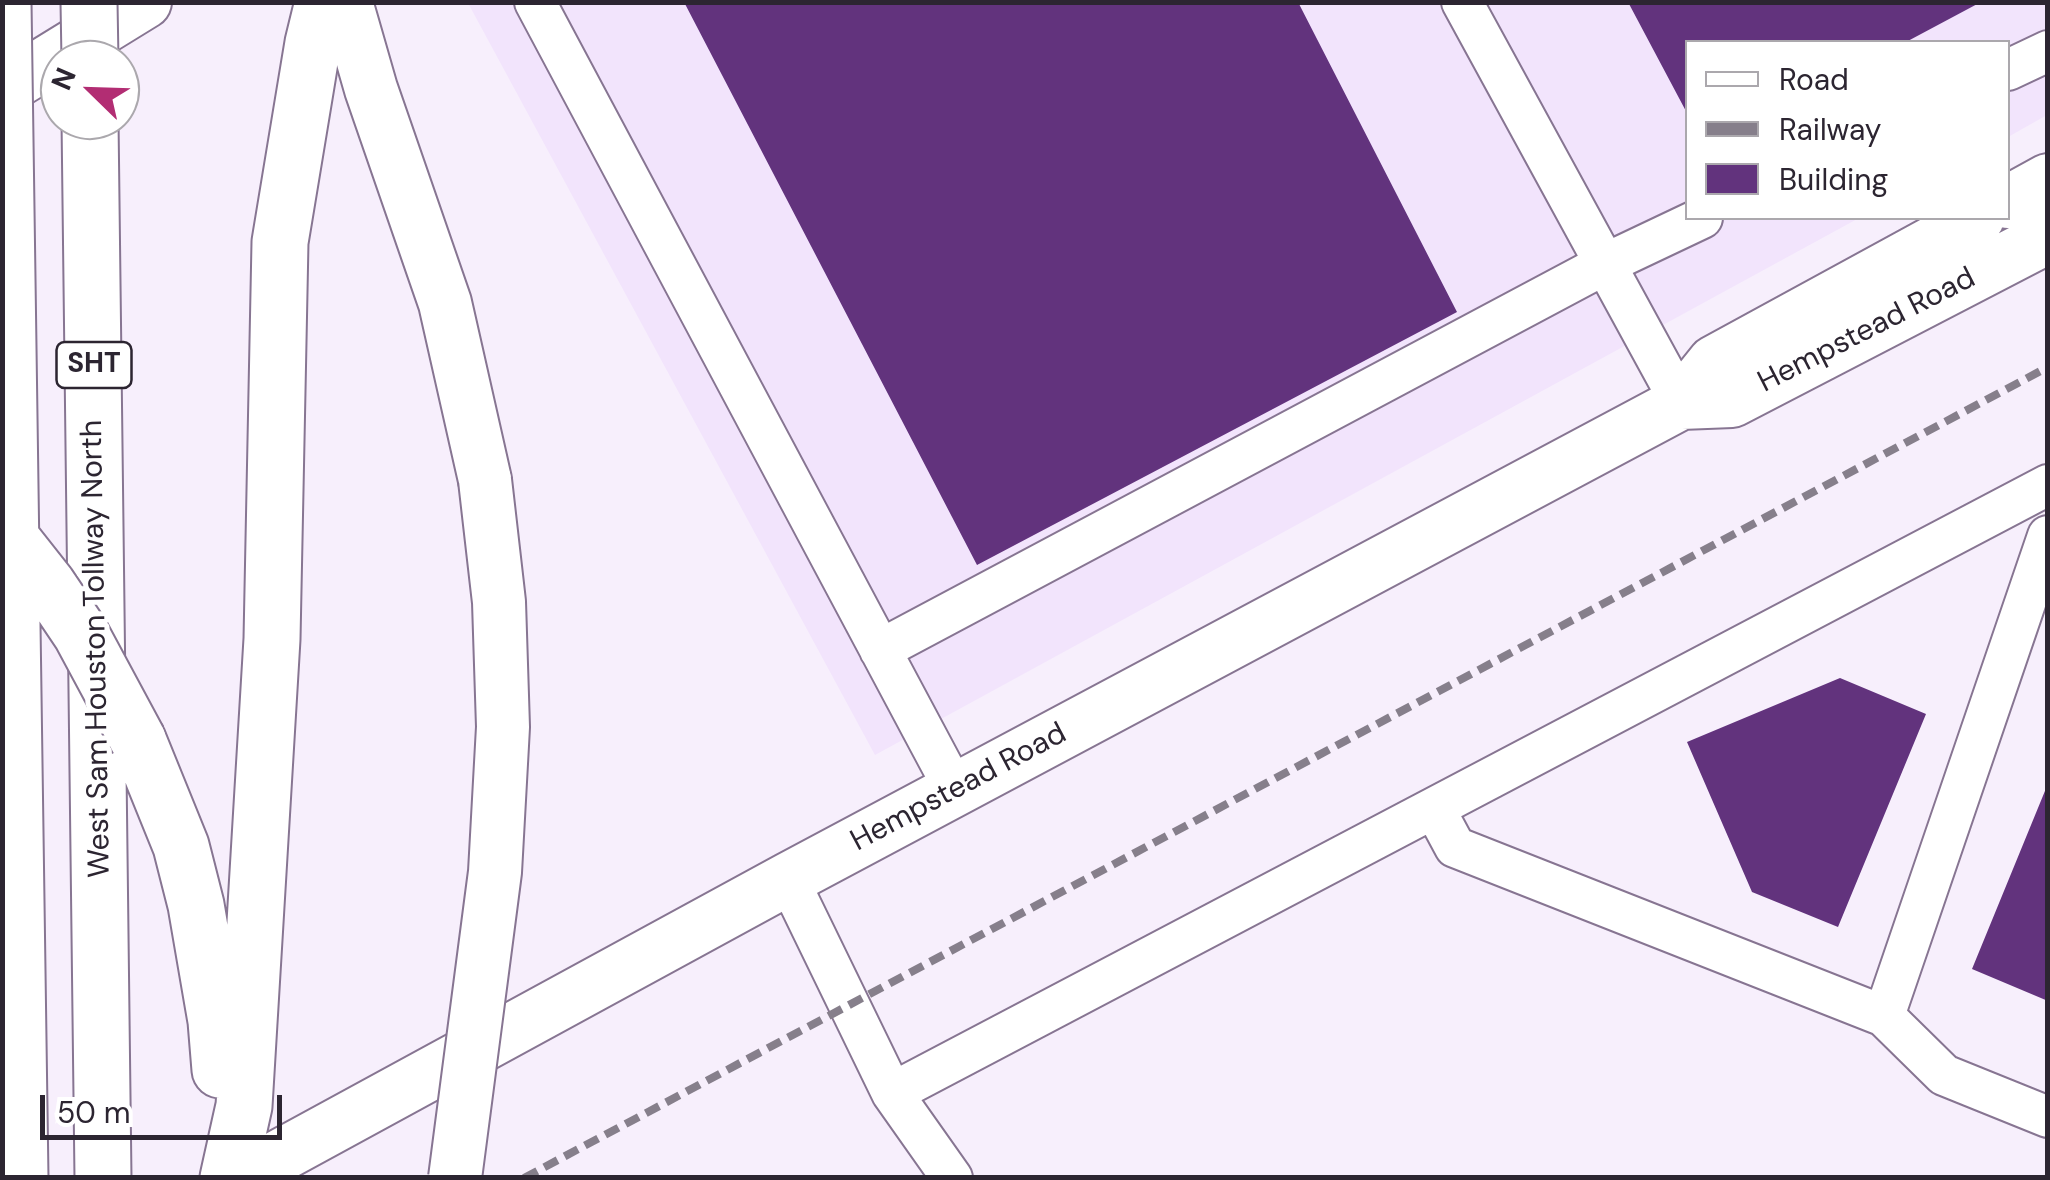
<!DOCTYPE html>
<html>
<head>
<meta charset="utf-8">
<style>
  body { margin:0 }
  #map { position:relative; width:2050px; height:1180px; overflow:hidden; background:#f7effc; font-family:"DM Sans",sans-serif }
  canvas { display:block }
  .frame { position:absolute; inset:0; border:5px solid #2c2531; pointer-events:none }
  .legend { position:absolute; left:1685px; top:40px; width:325px; height:180px; box-sizing:border-box; background:#fff; border:2px solid #aba8ad; margin:0; padding:12px 18px; list-style:none; font-size:30px; color:#2c2531 }
  .legend li { display:flex; align-items:center; gap:20px; height:50px }
  .legend b { width:50px; border:2px solid #aba8ad }
  .north { position:absolute; left:40px; top:40px; width:100px; height:100px; box-sizing:border-box; background:#fff; border:2px solid #aba8ad; border-radius:50%; rotate:293deg; font-size:28px; font-weight:700; line-height:40px; text-align:center; color:#2c2531 }
  .north::after { content:''; display:block; margin:auto; width:35px; height:45px; background:#b22d73; clip-path:polygon(50% 0,100% 100%,50% 72%,0 100%) }
  .scale { position:absolute; left:40px; top:1095px; width:242px; height:45px; box-sizing:border-box; border:5px solid #2c2531; border-top:0; padding-left:12px; font-size:30px; line-height:35px; white-space:nowrap; color:#2c2531; -webkit-text-stroke:8px #fff; paint-order:stroke }
</style>
</head>
<body>
<div id="map">
<canvas width="2050" height="1180"></canvas>
<div class="frame"></div>
<ul class="legend">
<li><b style="height:12px;background:#fff"></b>Road</li>
<li><b style="height:12px;background:#867f8b"></b>Railway</li>
<li><b style="height:28px;background:#62337d"></b>Building</li>
</ul>
<div class="north">N</div>
<div class="scale">50 m</div>
</div>
<script>
const c = document.querySelector('canvas').getContext('2d');
c.lineJoin = 'round';
function fill(path, color) { c.fillStyle = color; c.fill(path, 'evenodd'); }
const toPath = rows => new Path2D(rows.map(r => 'M' + r).join(''));
function stroke(path, color, width, dash) { c.strokeStyle = color; c.lineWidth = width; c.lineCap = dash ? 'butt' : 'round'; c.setLineDash(dash || []); c.stroke(path); }
function write(font, color, halo, rows, align = 'center') {
  c.font = font + ' "DM Sans",sans-serif'; c.lineWidth = 10; c.setLineDash([]); c.textBaseline = 'middle'; c.strokeStyle = halo; c.fillStyle = color; for (const [text, x, y, turn = 0] of rows) {
    c.save(); c.translate(x, y); c.rotate((+turn || 0) * Math.PI / 180); c.textAlign = isNaN(turn) ? turn : align; if (halo) c.strokeText(text, 0, 0); c.fillText(text, 0, 0); c.restore();
  }
}
fill(toPath([
  [468,3,2047,3,2047,115,2008,137,2008,42,1688,42,1688,218,1859,218,875,755]
]), '#f2e4fc');
fill(toPath([
  [684,2,1298,2,1457,312,977,565],
  [1628,2,1981,2,1906,42,1688,42,1688,115],
  [1840,678,1926,714,1838,927,1752,892,1687,742],
  [2047,786,2048,786,2048,1001,1972,969]
]), '#62337d');
const minor = toPath([
  [535,2,955,790],
  [1462,2,1681,403],
  [2008,70,2048,51],
  [880,650,1605,264,1702,218],
  [1434,808,1455,847,1884,1016,1944,1075,2048,1117],
  [788,879,892,1093,952,1178],
  [1884,1016,2048,536],
  [892,1093,2048,485]
]);
const major = toPath([
  [346,2,371,89,445,303,485,480],
  [2,90,145,2],
  [2008,202,2048,180],
  [1681,403,1732,401,2048,237],
  [239,1178,788,879,1681,403,1714,362,1978,218]
]);
const highway = toPath([
  [90,120,103,1178],
  [138,740,181,846,196,905,216,1021,220,1070],
  [228,1178,244,1106,272,639,280,242,313,43,323,2]
]);
stroke(minor, '#877592', 44);
stroke(major, '#877592', 56);
stroke(highway, '#877592', 59);
stroke(minor, '#fff', 40);
stroke(major, '#fff', 52);
stroke(highway, '#fff', 55);
stroke(toPath([
  [524,1178,2048,367]
]), '#867f8b', 8, [15, 8]);
const majorBridge = toPath([
  [455,1178,495,872,503,727,499,602,485,480]
]);
const highwayBridge = toPath([
  [3,2,20,1178],
  [89,2,90,60],
  [3,528,48,585,81,634,138,740]
]);
stroke(majorBridge, '#877592', 56, []);
stroke(highwayBridge, '#877592', 59, []);
stroke(majorBridge, '#fff', 52);
stroke(highwayBridge, '#fff', 55);
for (const [x, y, w] of [
  [94,365,75]
]) { const box = new Path2D(); box.roundRect(x - w / 2, y - 23, w, 46, 8); c.fillStyle = '#fff'; c.fill(box); stroke(box, '#2c2531', 2.5); }
write('bold 28px', '#2c2531', null, [
  ["SHT",94,365]
]);
write('30px', '#2c2531', '#fff', [
  ["Hempstead Road",1867,331,-27],
  ["West Sam Houston Tollway North",97,649,-91],
  ["Hempstead Road",959,788,-28]
]);
</script>
</body>
</html>
